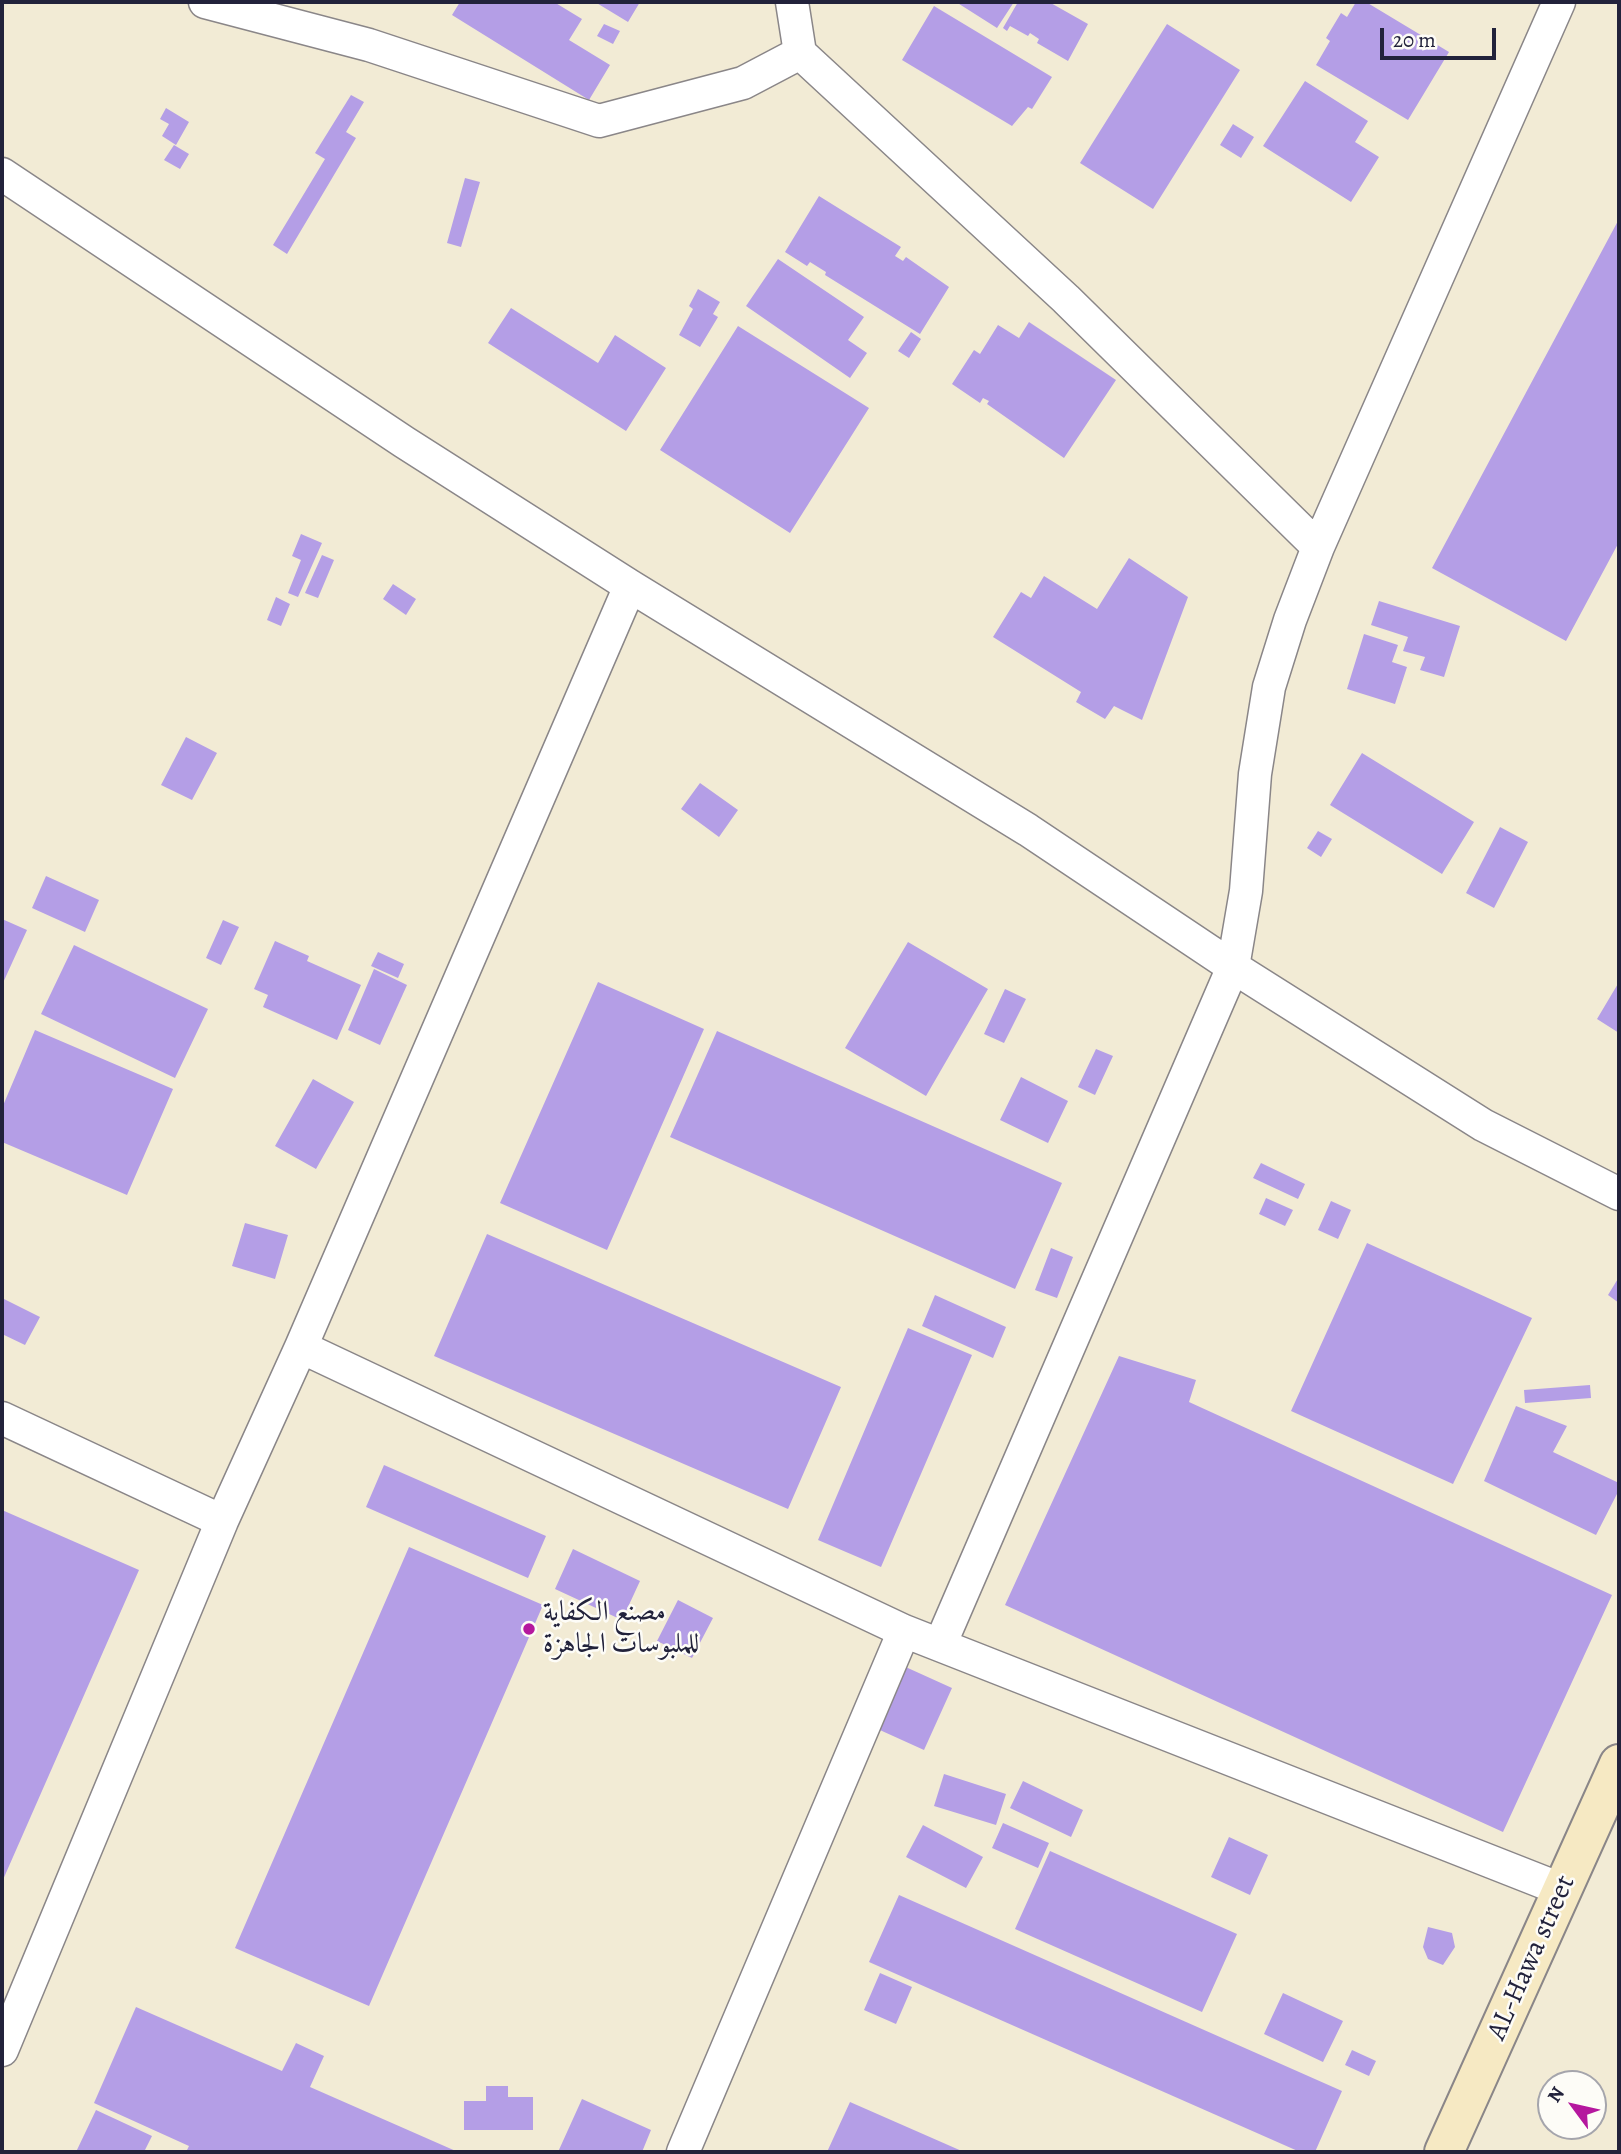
<!DOCTYPE html>
<html>
<head>
<meta charset="utf-8">
<style>
  body { margin:0 }
  #map { position:relative; width:1621px; height:2154px; overflow:hidden; background:#f2ebd5; font-family:Alegreya,serif }
  canvas { display:block }
  .frame { position:absolute; inset:0; border:4px solid #22223b; pointer-events:none }
  .north { position:absolute; left:1537px; top:2070px; width:70px; height:70px; box-sizing:border-box; background:#fdfcf7; border:2px solid #a5a5ac; border-radius:50%; rotate:303deg; font-size:19px; font-weight:700; line-height:28px; text-align:center; color:#22223b }
  .north::after { content:''; display:block; margin:auto; width:24px; height:32px; background:#b5179e; clip-path:polygon(50% 0,100% 100%,50% 72%,0 100%) }
  .scale { position:absolute; left:1380px; top:28px; width:116px; height:32px; box-sizing:border-box; border:4px solid #22223b; border-top:0; padding-left:9px; font-size:21px; line-height:24px; white-space:nowrap; color:#22223b; -webkit-text-stroke:5px #fdfcf7; paint-order:stroke }
</style>
</head>
<body>
<div id="map">
<canvas width="1621" height="2154"></canvas>
<div class="frame"></div>
<div class="north">N</div>
<div class="scale">20 m</div>
</div>
<script>
const c = document.querySelector('canvas').getContext('2d');
c.lineJoin = 'round';
function fill(path, color) { c.fillStyle = color; c.fill(path, 'evenodd'); }
const toPath = rows => new Path2D(rows.map(r => 'M' + r).join(''));
function stroke(path, color, width, dash) { c.strokeStyle = color; c.lineWidth = width; c.lineCap = dash ? 'butt' : 'round'; c.setLineDash(dash || []); c.stroke(path); }
function write(font, color, halo, rows, align = 'center') {
  c.font = font + ' Alegreya,Amiri,serif'; c.lineWidth = 5; c.setLineDash([]); c.textBaseline = 'middle'; c.strokeStyle = halo; c.fillStyle = color; for (const [text, x, y, turn = 0] of rows) {
    c.save(); c.translate(x, y); c.rotate((+turn || 0) * Math.PI / 180); c.textAlign = isNaN(turn) ? turn : align; if (halo) c.strokeText(text, 0, 0); c.fillText(text, 0, 0); c.restore();
  }
}
fill(toPath([
  [460,2,554,2,582,19,569,40,610,65,589,100,452,15],
  [595,2,640,2,628,22],
  [956,2,1014,2,997,28],
  [1018,2,1049,2,1088,24,1068,61,1037,43,1039,39,1030,33,1028,36,1010,26,1007,31,1003,28],
  [1356,2,1366,2,1449,52,1408,120,1316,65,1330,41,1326,38,1341,13,1347,17],
  [934,6,1052,77,1032,109,1028,107,1012,126,902,60],
  [604,24,620,31,613,44,597,36],
  [1167,24,1240,70,1153,209,1080,163],
  [1305,81,1368,121,1355,142,1379,157,1351,202,1263,146],
  [351,95,364,102,346,132,356,138,287,254,273,245,325,159,315,153],
  [166,108,189,122,176,145,162,136,169,124,160,119],
  [1233,124,1254,137,1241,158,1220,145],
  [174,145,189,154,180,169,164,160],
  [465,178,480,182,461,247,447,243],
  [819,196,901,247,895,256,903,261,906,257,949,287,920,334,825,275,826,272,810,262,807,266,785,252],
  [1619,219,1619,542,1566,641,1432,568],
  [778,259,864,317,848,340,867,353,850,378,746,306],
  [698,289,720,302,713,314,718,317,700,347,679,335,693,309,689,306],
  [511,308,598,363,615,335,666,368,626,431,488,343],
  [1029,322,1116,380,1064,458,987,404,989,401,983,398,980,403,952,384,974,350,980,354,998,325,1019,338],
  [738,326,869,408,790,533,660,450],
  [911,332,921,339,909,358,898,351],
  [301,534,322,543,298,597,288,593,301,560,292,556],
  [322,555,334,560,318,598,305,593],
  [1129,558,1188,597,1142,720,1114,706,1105,719,1076,702,1081,692,993,637,1021,592,1031,598,1044,576,1097,609],
  [393,584,416,599,406,615,383,599],
  [276,597,290,604,281,626,267,620],
  [1379,601,1460,626,1444,677,1420,670,1425,657,1403,651,1408,637,1371,625],
  [1364,634,1398,645,1392,662,1407,667,1395,704,1347,689],
  [186,737,217,753,192,800,161,785],
  [1362,753,1474,822,1442,874,1330,805],
  [700,783,738,810,719,837,681,809],
  [1500,827,1528,842,1494,908,1466,893],
  [1318,831,1332,839,1321,857,1307,848],
  [46,876,99,900,85,932,32,908],
  [2,919,27,930,2,985],
  [223,920,239,927,221,965,206,958],
  [275,941,309,956,307,961,361,985,337,1040,263,1007,268,995,254,989],
  [908,942,988,989,926,1096,845,1048],
  [74,945,208,1009,175,1078,41,1014],
  [378,952,404,964,398,978,371,966],
  [374,969,407,985,380,1045,348,1030],
  [598,982,704,1029,607,1250,500,1203],
  [1619,982,1619,1033,1597,1019],
  [1005,989,1026,999,1004,1043,984,1034],
  [35,1030,173,1089,127,1195,2,1142,2,1108],
  [717,1031,1062,1183,1015,1289,670,1137],
  [1096,1049,1113,1056,1095,1095,1078,1087],
  [1021,1077,1068,1101,1048,1143,1000,1120],
  [313,1079,354,1102,316,1169,275,1146],
  [1261,1163,1305,1184,1298,1199,1253,1178],
  [1266,1198,1293,1210,1285,1226,1259,1214],
  [1331,1201,1351,1210,1338,1239,1318,1230],
  [245,1223,288,1235,275,1279,232,1266],
  [487,1234,841,1387,788,1509,434,1356],
  [1367,1243,1532,1318,1453,1484,1291,1411],
  [1051,1248,1073,1257,1057,1298,1035,1290],
  [1619,1277,1619,1303,1608,1295],
  [935,1295,1006,1327,993,1358,922,1326],
  [2,1298,40,1317,25,1345,2,1334],
  [908,1328,972,1355,881,1567,818,1540],
  [1119,1356,1196,1380,1189,1402,1612,1595,1503,1832,1005,1605],
  [1590,1385,1591,1398,1525,1403,1524,1390],
  [1516,1406,1567,1426,1553,1452,1619,1483,1619,1490,1596,1535,1484,1481],
  [384,1465,546,1536,528,1578,366,1507],
  [2,1510,139,1570,2,1882],
  [409,1547,543,1605,369,2006,235,1948],
  [573,1549,640,1581,622,1620,555,1589],
  [678,1600,713,1618,692,1658,657,1641],
  [899,1664,952,1688,924,1750,871,1726],
  [944,1774,1006,1794,996,1825,934,1806],
  [1023,1781,1083,1810,1071,1837,1010,1808],
  [1003,1823,1049,1843,1038,1868,992,1848],
  [923,1825,983,1857,966,1888,906,1857],
  [1229,1837,1268,1855,1250,1895,1211,1877],
  [1050,1851,1237,1934,1202,2012,1015,1929],
  [899,1895,1342,2091,1315,2152,1300,2152,869,1962],
  [1428,1927,1452,1933,1455,1947,1443,1965,1428,1959,1423,1947],
  [880,1973,912,1987,896,2024,864,2010],
  [1283,1993,1343,2021,1323,2062,1264,2034],
  [136,2007,282,2071,296,2043,324,2056,310,2087,458,2152,186,2152,189,2146,94,2103],
  [1352,2050,1376,2061,1369,2076,1345,2065],
  [486,2086,508,2086,508,2097,533,2097,533,2130,464,2130,464,2101,486,2101],
  [582,2099,651,2130,642,2152,558,2152],
  [850,2102,964,2152,827,2152],
  [96,2110,152,2136,144,2152,76,2152]
]), '#b49ee6');
const street = toPath([
  [205,2,369,45,599,121,743,83,800,53],
  [792,2,800,53,1066,299,1318,547],
  [2,174,404,442,630,586,1028,830,1233,967,1483,1125,1619,1194],
  [301,1347,904,1631,1563,1890],
  [2,1418,222,1521],
  [940,1645,1233,967,1246,891,1255,774,1269,687,1290,620,1318,547,1559,2],
  [2,2050,222,1521,301,1347,630,586],
  [683,2152,904,1631]
]);
const secondary = toPath([
  [1444,2152,1619,1764]
]);
stroke(street, '#8a8688', 35);
stroke(secondary, '#8a8688', 42);
stroke(street, '#fff', 32);
stroke(secondary, '#f6e9c3', 38);
for (const [x, y, r, color] of [
  [529,1629,7,"#b5179e"]
]) { const dot = new Path2D(); dot.arc(x, y, r, 0, 2 * Math.PI); c.fillStyle = color; c.fill(dot); stroke(dot, '#fdfcf7', 2.5); }
write('28px', '#22223b', '#fdfcf7', [
  ["مصنع الكفاية",543,1613],
  ["للملبوسات الجاهزة",543,1645]
], 'left');
write('28px', '#22223b', '#fdfcf7', [
  ["AL-Hawa street",1532,1958,-66]
]);
</script>
</body>
</html>
